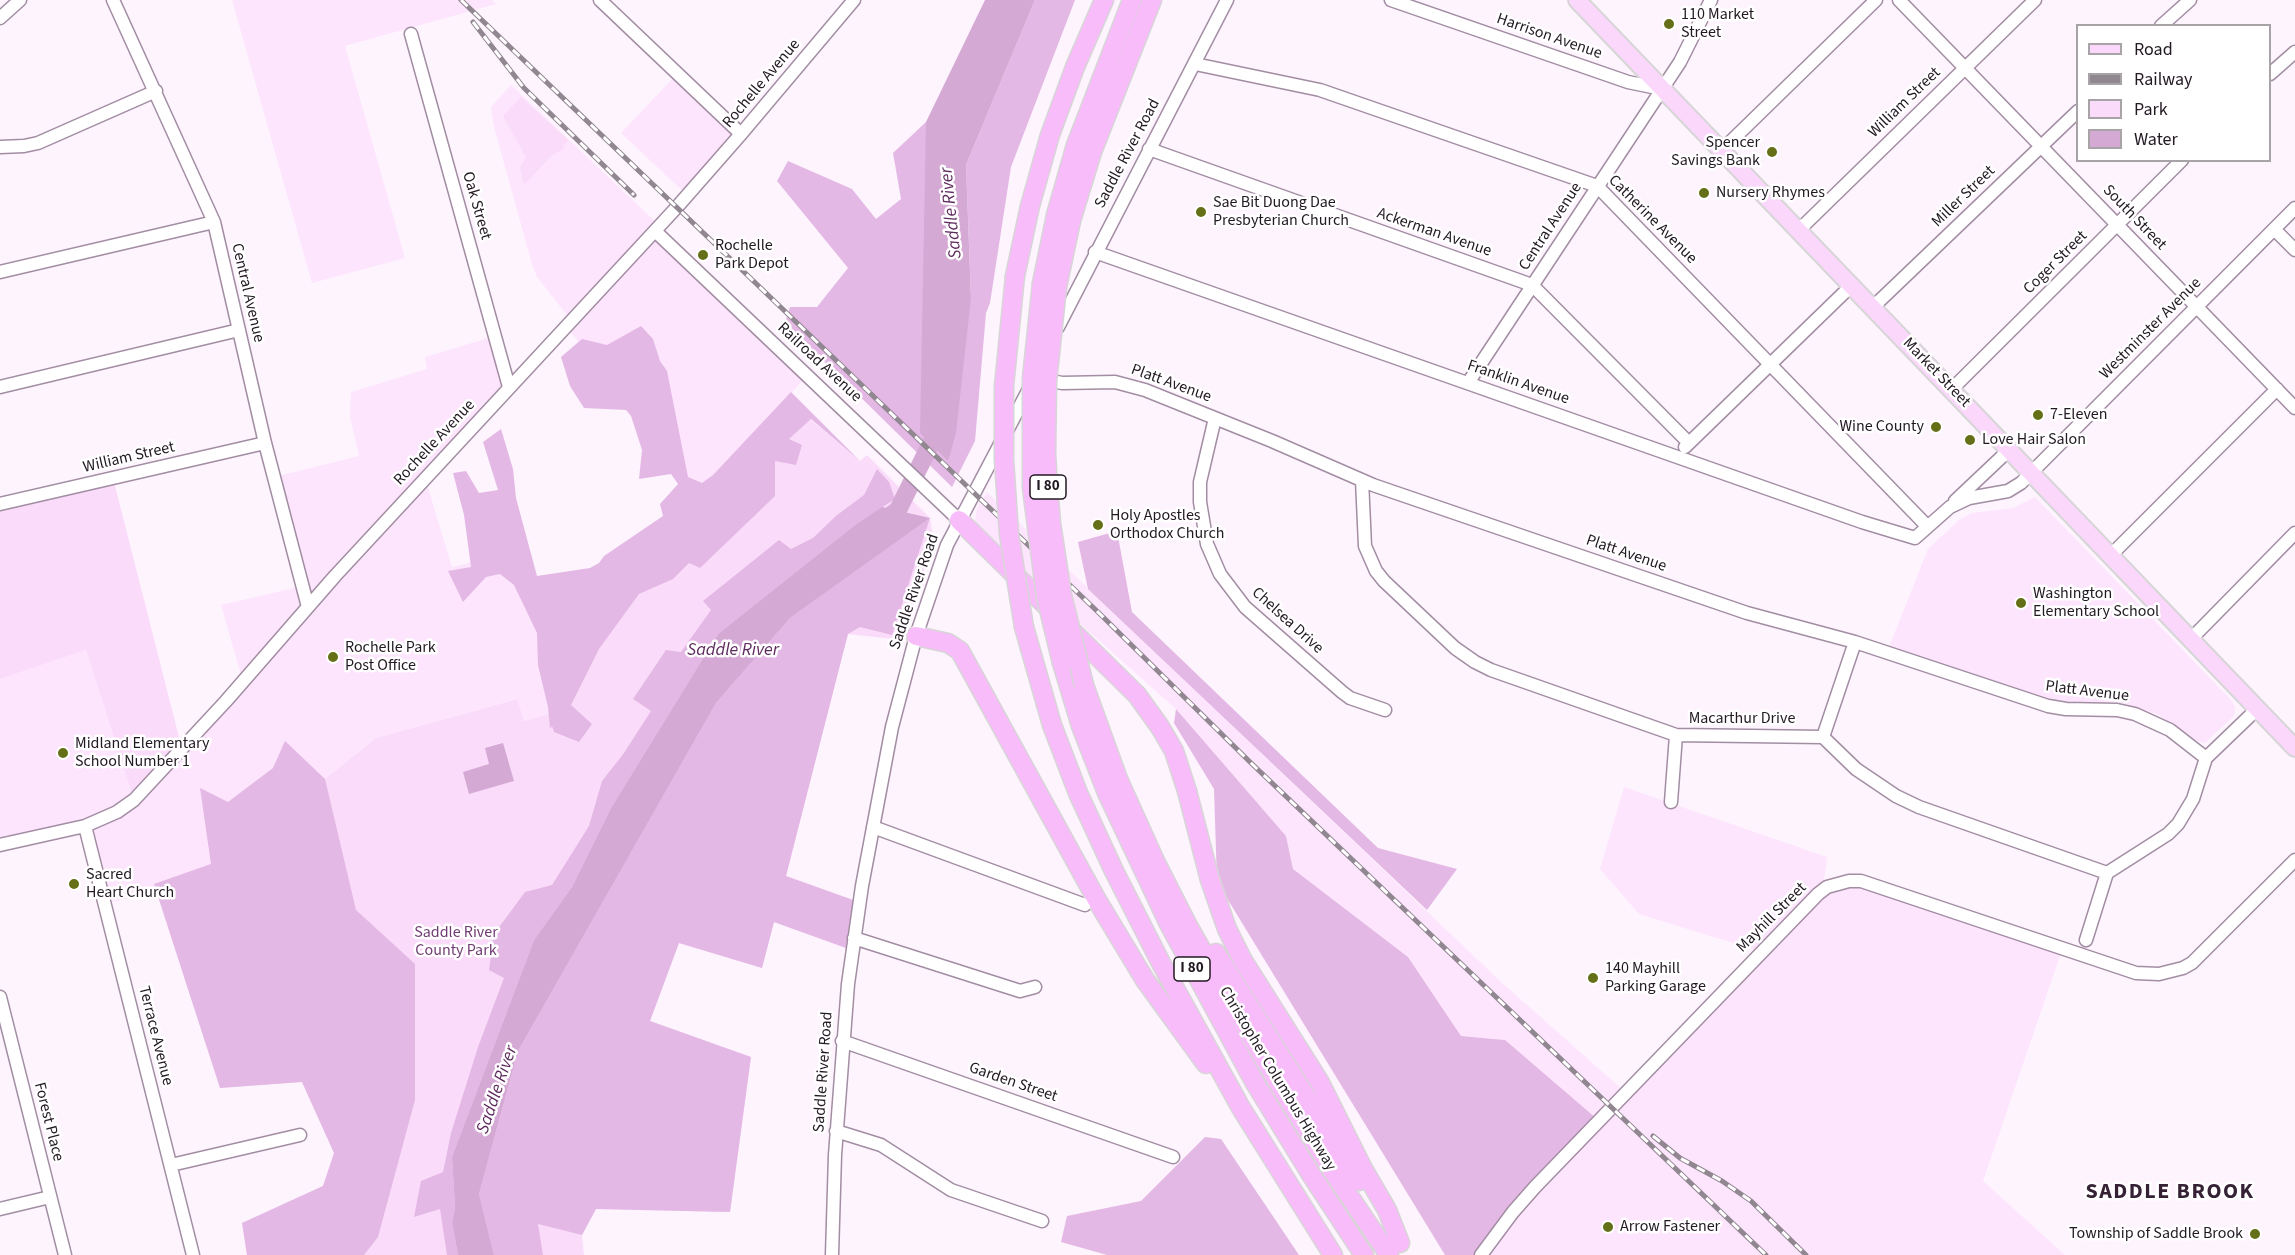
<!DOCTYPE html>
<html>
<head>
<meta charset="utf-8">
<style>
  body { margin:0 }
  #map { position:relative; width:2295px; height:1255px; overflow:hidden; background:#fef4fe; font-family:"Source Sans 3",sans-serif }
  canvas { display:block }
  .legend { position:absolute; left:2076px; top:24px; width:195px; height:138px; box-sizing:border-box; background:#fff; border:2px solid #a7a3a7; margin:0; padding:8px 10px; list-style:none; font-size:18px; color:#221922 }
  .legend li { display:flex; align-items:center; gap:12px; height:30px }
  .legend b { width:30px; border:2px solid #a7a3a7 }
</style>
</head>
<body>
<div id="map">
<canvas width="2295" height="1255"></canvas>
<ul class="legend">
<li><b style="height:8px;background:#fbd7fc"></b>Road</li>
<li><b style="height:8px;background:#918791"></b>Railway</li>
<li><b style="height:16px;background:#fadcfa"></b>Park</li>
<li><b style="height:16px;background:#d4a9d4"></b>Water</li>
</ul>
</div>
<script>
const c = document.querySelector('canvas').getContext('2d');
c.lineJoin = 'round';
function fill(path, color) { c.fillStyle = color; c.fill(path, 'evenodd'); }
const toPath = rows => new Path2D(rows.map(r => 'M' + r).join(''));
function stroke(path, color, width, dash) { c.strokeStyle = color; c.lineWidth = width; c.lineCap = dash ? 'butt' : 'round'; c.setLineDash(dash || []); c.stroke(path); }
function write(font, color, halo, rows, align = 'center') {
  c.font = font + ' "Source Sans 3",sans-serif'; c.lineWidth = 5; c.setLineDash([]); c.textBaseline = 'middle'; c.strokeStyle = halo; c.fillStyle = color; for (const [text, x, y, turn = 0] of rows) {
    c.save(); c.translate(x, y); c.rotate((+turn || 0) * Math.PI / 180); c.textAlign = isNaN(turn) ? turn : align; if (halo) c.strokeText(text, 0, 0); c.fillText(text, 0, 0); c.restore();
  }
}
fill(toPath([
  [232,0,492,0,496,4,345,46,405,258,312,283],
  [677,74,741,134,687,195,621,133],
  [511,85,660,226,655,231,808,375,695,494,566,326,571,320,537,277,532,264,494,127,491,107],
  [495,336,509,387,425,478,452,567,528,549,540,593,549,714,524,721,516,699,376,738,325,779,285,742,273,768,228,803,200,788,211,865,155,884,157,891,104,904,84,826,0,845,0,679,86,650,134,799,243,682,221,605,303,586,274,477,359,456,350,417,351,392,427,369,425,357],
  [987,492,1501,982,1624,1091,1759,951,1639,914,1600,869,1624,787,1827,857,1823,887,1857,880,2063,947,1983,1181,2065,1255,1480,1255,1505,1040,1461,1036,1408,957,1293,869,1286,836,1176,709,986,540,977,528,975,520,977,508],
  [2035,497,2231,700,2235,707,2234,716,2205,743,2197,741,2157,714,2118,702,2054,702,1889,647,1928,549,1959,520,1972,513,2013,508]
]), '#fde5fd');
fill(toPath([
  [521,97,568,140,563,146,565,148,551,156,524,185,520,168,526,157,503,116],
  [810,419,860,461,867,455,930,518,932,531,925,567,903,640,847,634,786,876,853,900,846,948,774,922,762,968,679,943,650,1021,751,1057,730,1212,596,1209,582,1235,584,1255,247,1255,242,1223,323,1186,334,1153,302,1082,220,1088,154,884,211,864,200,788,228,802,273,768,285,741,325,779,376,738,517,699,524,721,549,714,550,728,623,597],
  [113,478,182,749,134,800,86,650,0,679,0,504]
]), '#fadcfa');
fill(toPath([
  [1035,0,1075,0,1011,167,990,303,986,313,975,441,952,487,785,323,790,307,817,307,848,268,777,181,788,161,852,189,876,219,901,199,893,153,926,122,930,415,971,298,966,165],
  [641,326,653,339,660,361,667,371,688,477,702,483,713,475,791,392,860,461,811,419,789,439,802,445,796,465,775,461,775,496,700,568,689,563,673,579,639,594,599,649,571,705,592,724,579,742,554,732,552,726,550,729,548,707,538,665,537,633,514,585,500,574,486,577,463,602,448,571,471,567,464,515,453,473,466,471,479,493,498,490,483,442,501,429,513,469,516,498,537,576,590,568,599,563,604,556,663,516,660,504,678,484,671,474,639,479,642,450,631,416,626,410,584,408,570,386,561,357,582,339,607,345],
  [877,469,889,482,895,499,855,525,718,634,611,808,572,887,534,940,452,1157,455,1207,452,1223,458,1255,447,1255,440,1209,414,1217,421,1181,443,1172,451,1133,478,1047,504,978,489,970,494,934,525,892,552,885,589,826,602,781,624,753,651,711,633,699,666,650,681,652,711,610,703,601,779,540,791,549,813,538,837,515,864,495],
  [930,518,892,635,860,627,848,634,786,876,853,900,846,948,774,922,762,968,679,943,650,1021,751,1057,730,1212,596,1209,582,1235,538,1224,543,1255,494,1255,479,1194,518,1051,716,703,790,618],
  [1117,531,1132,612,1378,848,1457,869,1427,910,1088,589,1078,542],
  [1176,709,1286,836,1293,869,1408,957,1461,1036,1505,1040,1597,1119,1480,1255,1445,1255,1217,882,1214,789,1174,723],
  [285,741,325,779,356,910,415,964,415,1100,378,1237,364,1255,247,1255,242,1223,323,1186,334,1153,302,1082,220,1088,154,884,211,864,200,788,228,802,273,768],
  [1205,1137,1221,1139,1299,1255,1107,1255,1061,1242,1067,1216,1141,1201]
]), '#e4b8e4');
fill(toPath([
  [985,0,1035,0,966,165,971,298,956,433,948,461,920,433,926,122],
  [882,507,930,518,790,618,716,703,518,1051,479,1194,494,1255,458,1255,452,1223,455,1207,452,1157,534,940,572,887,611,808,718,634,855,525],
  [503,743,514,781,469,794,463,772,489,764,485,748]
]), '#d4a9d4');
stroke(toPath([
  [879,524,898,510,942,421]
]), '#d4a9d4', 18);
const minor = toPath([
  [113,0,214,222,265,443,308,607],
  [600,0,741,134],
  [1391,0,1628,82,1662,89],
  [1899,0,2295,408],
  [0,18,20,0],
  [2161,26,2190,0],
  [411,34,509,387],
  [1195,64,1320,90,1597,186,1927,526],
  [2270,74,2295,52],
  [0,147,24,146,38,143,156,91],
  [1149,149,1532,285,1689,443],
  [1722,150,1876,0],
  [2274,229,2295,250],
  [1799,230,2035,0],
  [655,231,959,520],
  [1095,252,1862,522,1915,538,1950,507,1969,498,2008,491,2021,483,2295,208],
  [0,272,214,222],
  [1873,307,2078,111],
  [1058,327,1227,0],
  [1042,379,1062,383,1115,382,1145,390,1272,441,1373,485,1747,613,1855,642,2048,706,2066,709,2117,710,2135,714,2170,730,2206,758],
  [1468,383,1680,62,1711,0],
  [0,387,239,330],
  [1952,389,2182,160],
  [1215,418,1200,482,1200,502,1207,544,1220,574,1245,607,1342,692,1350,698,1385,710],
  [1685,447,1852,285],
  [1362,480,1365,546,1376,571,1384,581,1455,648,1475,662,1491,670,1676,735,1823,737,1856,769,1896,796,1919,807,2107,873],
  [1955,501,2009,450],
  [0,504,265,443],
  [2110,556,2277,389],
  [2191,639,2295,533],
  [1823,737,1855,642],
  [1671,802,1676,735],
  [85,826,193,1255],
  [873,827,1085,905],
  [0,845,85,826,117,812,134,800,226,701,335,576,677,207,741,134,854,0],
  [854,938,1020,991,1035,987],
  [2086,940,2107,873,2168,834,2178,824,2193,799,2206,758,2257,709],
  [0,997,65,1255],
  [842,1041,1173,1157],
  [836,1131,881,1145,951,1190,1042,1221],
  [171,1165,300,1135],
  [0,1209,50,1197],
  [832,1255,835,1155,848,984,862,886,892,727,916,636,947,545,1030,387],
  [1481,1255,1513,1212,1535,1187,1818,894,1827,887,1849,881,1861,881,2136,973,2159,974,2183,968,2192,963,2295,860]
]);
const major = toPath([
  [1577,0,2295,748]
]);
const highway = toPath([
  [1015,276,1030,206,1050,135,1075,67,1104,0],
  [1042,283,1056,215,1076,145,1132,0],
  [1057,287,1071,221,1092,152,1152,0],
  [959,520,1137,695,1160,727,1174,751,1187,791,1210,880,1227,929,1242,959,1319,1081,1362,1167,1387,1210,1400,1243],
  [1024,627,1052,725,1078,793,1114,871,1162,965,1241,1108,1333,1255],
  [916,636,948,643,960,651,1098,902,1145,980,1206,1064],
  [1062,663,1081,726,1107,793,1169,924,1255,1083,1312,1176,1364,1255],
  [1084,685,1118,779,1155,861,1188,926,1278,1083,1335,1175,1389,1255],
  [1216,953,1359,1181]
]);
stroke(minor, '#a38da3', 15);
stroke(major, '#d7d6d7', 20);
stroke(highway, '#d7d6d7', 21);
stroke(minor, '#fff', 12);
stroke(major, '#fbd7fc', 16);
stroke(highway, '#f9bcfa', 18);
const rail = toPath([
  [461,0,1100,614,1250,762,1766,1255],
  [473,22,524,88,634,195],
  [1653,1136,1680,1158,1722,1181,1751,1201,1806,1255]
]);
stroke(rail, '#918791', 5);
stroke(rail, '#fff', 3, [9]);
const highwayBridge = toPath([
  [1015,276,1004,386,1004,460,1009,534,1024,627],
  [1042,283,1032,378,1032,488,1046,597,1062,663],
  [1057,287,1047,382,1046,453,1048,488,1051,523,1062,595,1084,685]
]);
stroke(highwayBridge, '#d7d6d7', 21, []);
stroke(highwayBridge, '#f9bcfa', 18);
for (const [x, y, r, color] of [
  [1669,24,6,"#656f18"],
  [1772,152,6,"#656f18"],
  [1704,193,6,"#656f18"],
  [1201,212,6,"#656f18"],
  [703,255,6,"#656f18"],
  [2038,415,6,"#656f18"],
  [1936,427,6,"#656f18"],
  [1970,440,6,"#656f18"],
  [1098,525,6,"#656f18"],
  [2021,603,6,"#656f18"],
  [333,657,6,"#656f18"],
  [63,753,6,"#656f18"],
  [74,884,6,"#656f18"],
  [1593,978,6,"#656f18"],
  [1608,1227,6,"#656f18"],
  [2255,1234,6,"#656f18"]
]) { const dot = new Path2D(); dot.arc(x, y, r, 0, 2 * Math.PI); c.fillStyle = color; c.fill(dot); stroke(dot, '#fff', 2); }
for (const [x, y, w] of [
  [1048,487,36],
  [1192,969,36]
]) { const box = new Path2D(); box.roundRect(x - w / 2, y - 12, w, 24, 4.5); c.fillStyle = '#fff'; c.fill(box); stroke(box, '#221922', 1.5); }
write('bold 15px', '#221922', null, [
  ["I 80",1048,487],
  ["I 80",1192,969]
]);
write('16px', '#221922', '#fff', [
  ["110 Market",1681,15],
  ["Street",1681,33],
  ["Spencer",1760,143,"right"],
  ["Savings Bank",1760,161,"right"],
  ["Nursery Rhymes",1716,193],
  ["Sae Bit Duong Dae",1213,203],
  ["Presbyterian Church",1213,221],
  ["Rochelle",715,246],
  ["Park Depot",715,264],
  ["7-Eleven",2050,415],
  ["Wine County",1924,427,"right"],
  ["Love Hair Salon",1982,440],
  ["Holy Apostles",1110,516],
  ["Orthodox Church",1110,534],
  ["Washington",2033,594],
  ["Elementary School",2033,612],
  ["Rochelle Park",345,648],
  ["Post Office",345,666],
  ["Midland Elementary",75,744],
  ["School Number 1",75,762],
  ["Sacred",86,875],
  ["Heart Church",86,893],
  ["140 Mayhill",1605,969],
  ["Parking Garage",1605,987],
  ["Arrow Fastener",1620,1227],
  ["Township of Saddle Brook",2243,1234,"right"]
], 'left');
write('16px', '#221922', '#fff', [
  ["Harrison Avenue",1549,37,19],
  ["Rochelle Avenue",762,84,-50],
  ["William Street",1905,103,-44],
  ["Saddle River Road",1128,154,-62],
  ["Miller Street",1964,197,-44],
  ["Oak Street",476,206,74],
  ["South Street",2134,218,46],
  ["Catherine Avenue",1652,220,45],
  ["Central Avenue",1551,227,-57],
  ["Ackerman Avenue",1434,233,19],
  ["Coger Street",2056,263,-45],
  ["Central Avenue",247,293,77],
  ["Westminster Avenue",2151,329,-45],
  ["Railroad Avenue",819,363,43],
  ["Market Street",1936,373,46],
  ["Franklin Avenue",1518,383,19],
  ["Platt Avenue",1171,384,20],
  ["Rochelle Avenue",435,443,-47],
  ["William Street",129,458,-13],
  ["Platt Avenue",1626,554,19],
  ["Saddle River Road",915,592,-71],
  ["Chelsea Drive",1287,621,42],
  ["Platt Avenue",2087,692,7],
  ["Macarthur Drive",1742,719],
  ["Mayhill Street",1772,918,-45],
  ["Terrace Avenue",155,1036,76],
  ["Saddle River Road",824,1072,-86],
  ["Christopher Columbus Highway",1277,1079,59],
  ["Garden Street",1013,1083,19],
  ["Forest Place",48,1122,76]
]);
write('16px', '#723d74', '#fff', [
  ["Saddle River",456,933],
  ["County Park",456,951]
]);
write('italic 18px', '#5e2a5f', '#fff', [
  ["Saddle River",952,213,-96],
  ["Saddle River",733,651],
  ["Saddle River",498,1090,-71]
]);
c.letterSpacing = '1.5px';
write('bold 22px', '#352235', '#fff', [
  ["SADDLE BROOK",2170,1193]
]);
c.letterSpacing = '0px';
</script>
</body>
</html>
